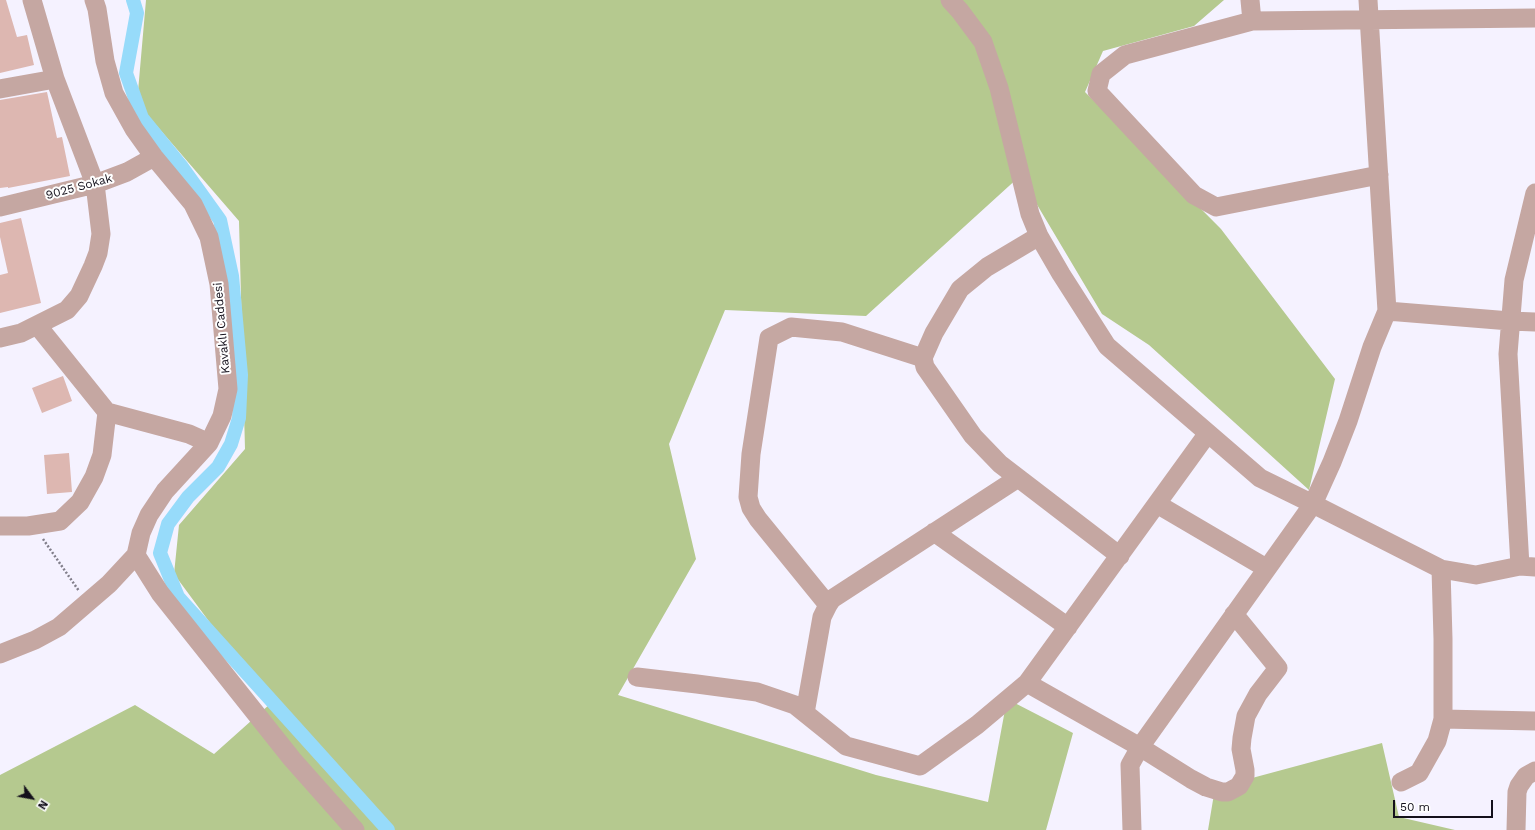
<!DOCTYPE html>
<html>
<head>
<meta charset="utf-8">
<style>
  body { margin:0 }
  #map { position:relative; width:1535px; height:830px; overflow:hidden; background:#f5f2ff; font-family:"Work Sans",sans-serif }
  canvas { display:block }
  .north { position:absolute; left:12px; top:778px; width:40px; height:40px; -webkit-text-stroke:3px #fff; paint-order:stroke; rotate:122deg; font-size:11px; font-weight:700; line-height:16px; text-align:center; color:#13101b }
  .north::after { content:''; display:block; margin:auto; width:14px; height:18px; background:#13101b; clip-path:polygon(50% 0,100% 100%,50% 72%,0 100%) }
  .scale { position:absolute; left:1393px; top:800px; width:100px; height:18px; box-sizing:border-box; border:2px solid #13101b; border-top:0; padding-left:5px; font-size:12px; line-height:14px; white-space:nowrap; color:#13101b; -webkit-text-stroke:3px #fff; paint-order:stroke }
</style>
</head>
<body>
<div id="map">
<canvas width="1535" height="830"></canvas>
<div class="north">N</div>
<div class="scale">50 m</div>
</div>
<script>
const c = document.querySelector('canvas').getContext('2d');
c.lineJoin = 'round';
function fill(path, color) { c.fillStyle = color; c.fill(path, 'evenodd'); }
const toPath = rows => new Path2D(rows.map(r => 'M' + r).join(''));
function stroke(path, color, width, dash) { c.strokeStyle = color; c.lineWidth = width; c.lineCap = dash ? 'butt' : 'round'; c.setLineDash(dash || []); c.stroke(path); }
function write(font, color, halo, rows, align = 'center') {
  c.font = font + ' "Work Sans",sans-serif'; c.lineWidth = 4; c.setLineDash([]); c.textBaseline = 'middle'; c.strokeStyle = halo; c.fillStyle = color; for (const [text, x, y, turn = 0] of rows) {
    c.save(); c.translate(x, y); c.rotate((+turn || 0) * Math.PI / 180); c.textAlign = isNaN(turn) ? turn : align; if (halo) c.strokeText(text, 0, 0); c.fillText(text, 0, 0); c.restore();
  }
}
fill(toPath([
  [146,0,1224,0,1194,26,1103,51,1085,92,1221,229,1335,379,1309,490,1149,345,1102,314,1020,176,866,316,725,310,669,444,696,559,618,695,876,775,988,802,1007,699,1073,733,1046,830,0,830,0,775,135,705,214,754,270,704,174,574,179,525,245,449,239,221,137,103],
  [1382,743,1399,817,1455,830,1208,830,1215,788]
]), '#b5c98f');
stroke(toPath([
  [133,0,137,13,126,73,142,118,182,167,220,220,232,276,241,375,239,418,231,444,218,467,188,497,168,524,160,553,178,597,388,830]
]), '#97dbfa', 14);
fill(toPath([
  [0,0,6,0,17,37,27,35,34,65,0,73],
  [47,92,57,138,62,137,70,176,8,188,8,187,0,188,0,100],
  [21,218,41,303,0,313,0,275,8,273,0,237,0,223],
  [63,376,72,401,42,413,32,388],
  [69,453,72,492,47,494,44,455]
]), '#ddb7b1');
stroke(toPath([
  [43,539,79,591]
]), '#817e8a', 2.5, [2, 2]);
stroke(toPath([
  [950,0,960,11,983,42,999,88,1030,214,1039,236,1061,274,1107,346,1260,478,1313,504,1332,462,1348,421,1372,347,1387,311,1368,0],
  [1250,0,1252,21],
  [0,89,55,79],
  [1379,175,1216,207,1194,195,1097,91,1101,74,1125,55,1252,21,1535,18],
  [0,207,95,184,127,172,154,157],
  [1039,236,987,267,960,289,934,333,923,358,925,367,973,436,1000,464,1120,556],
  [1387,311,1510,321,1535,322],
  [37,325,107,412],
  [0,338,21,333,67,310,79,296,93,266,98,253,101,234,95,184,55,79,32,0],
  [1157,504,1266,568],
  [0,526,28,526,60,521,80,502,94,477,102,455,107,412,189,434,209,443],
  [934,532,1068,627],
  [136,555,160,593,292,759,355,830],
  [1520,566,1508,354,1514,280,1535,193],
  [828,605,758,519,751,508,748,497,751,454,769,338,791,327,842,332,923,358],
  [0,654,35,640,59,627,109,584,136,555,141,533,149,515,165,491,209,443,222,416,228,389,219,284,209,237,193,204,154,157,134,129,114,93,105,61,97,9,94,0],
  [637,677,697,684,757,692,795,705,846,746,920,766,977,725,1027,683,1208,433],
  [1027,683,1140,747,1191,779,1206,787,1222,792,1228,792,1239,786,1245,776,1245,770,1241,749,1242,738,1246,716,1258,694,1278,668,1234,614],
  [805,713,822,617,828,605,832,599,1018,478],
  [1443,719,1535,721],
  [1401,782,1419,773,1437,741,1443,719,1443,639,1441,569],
  [1132,830,1130,765,1140,747,1313,504,1441,569,1476,575,1520,566,1535,567],
  [1516,830,1517,792,1519,786,1526,776,1535,771]
]), '#c5a7a2', 19);
write('12px', '#13101b', '#fff', [
  ["9025 Sokak",79,187,-15],
  ["Kavaklı Caddesi",222,328,-95]
]);
</script>
</body>
</html>
